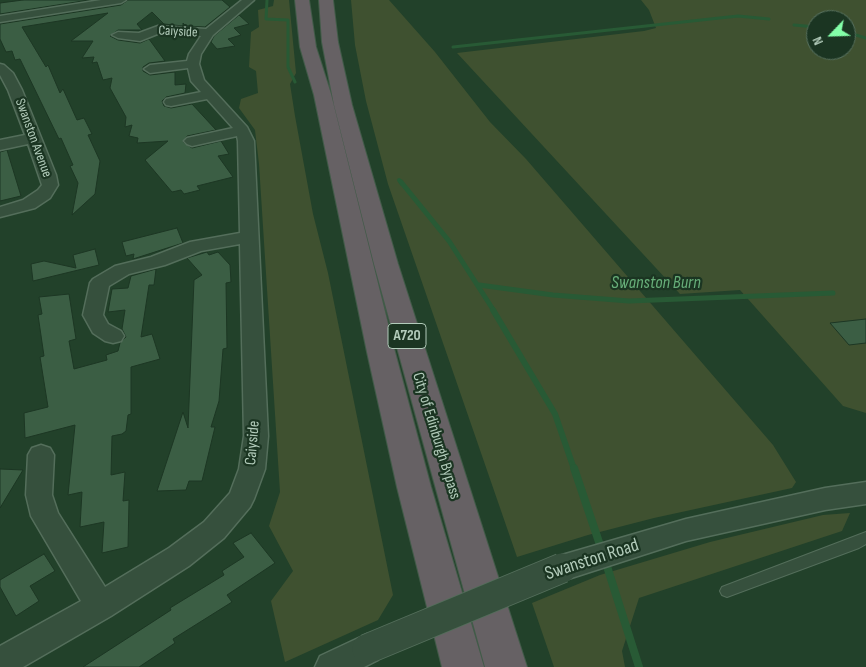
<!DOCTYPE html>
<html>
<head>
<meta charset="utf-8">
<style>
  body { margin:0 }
  #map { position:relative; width:866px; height:667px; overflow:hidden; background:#22412a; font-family:"Sofia Sans Condensed",sans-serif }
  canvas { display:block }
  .north { position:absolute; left:806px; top:10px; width:50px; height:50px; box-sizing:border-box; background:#1b3522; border:1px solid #57715f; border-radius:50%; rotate:246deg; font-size:14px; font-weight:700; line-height:20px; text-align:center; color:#b2cbba }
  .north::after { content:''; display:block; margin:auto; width:18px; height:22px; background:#83ffa8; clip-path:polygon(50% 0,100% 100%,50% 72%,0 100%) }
</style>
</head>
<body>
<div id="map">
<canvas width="866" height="667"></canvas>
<div class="north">N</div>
</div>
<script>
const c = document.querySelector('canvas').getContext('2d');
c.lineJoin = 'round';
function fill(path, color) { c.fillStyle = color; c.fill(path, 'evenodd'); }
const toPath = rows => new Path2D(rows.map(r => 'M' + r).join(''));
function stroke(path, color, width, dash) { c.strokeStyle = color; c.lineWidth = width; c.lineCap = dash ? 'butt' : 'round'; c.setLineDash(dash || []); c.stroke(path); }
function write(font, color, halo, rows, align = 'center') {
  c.font = font + ' "Sofia Sans Condensed",sans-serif'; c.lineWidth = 4.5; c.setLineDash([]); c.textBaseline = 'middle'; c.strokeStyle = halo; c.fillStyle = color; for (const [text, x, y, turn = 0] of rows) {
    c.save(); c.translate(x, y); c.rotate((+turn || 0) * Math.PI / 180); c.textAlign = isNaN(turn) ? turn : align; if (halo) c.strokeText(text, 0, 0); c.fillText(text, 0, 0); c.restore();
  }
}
fill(toPath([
  [274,0,289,0,296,73,290,84,295,116,313,214,328,273,393,595,378,620,285,662,271,601,293,571,269,526,280,492,259,164,255,130,239,108,241,99,258,93,256,71,249,67,251,32,259,27,258,10,273,6],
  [351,0,389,0,435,52,490,122,526,159,773,445,796,482,792,488,654,518,588,535,517,557,388,184,366,101,355,45],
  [641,0,866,0,866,413,843,406,740,290,680,294,457,53,644,31,656,28,649,10],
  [816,20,846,20,846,50,816,50],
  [850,513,842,531,639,598,622,651,625,667,554,667,532,603,600,575,710,542,823,515]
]), '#3f5130');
stroke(toPath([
  [267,0,266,19,288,20,288,67,295,82],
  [794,25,816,27],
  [846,32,866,38],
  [453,47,738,16,769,19]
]), '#285a35', 3);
stroke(toPath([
  [399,180,402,184]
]), '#285a35', 4);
stroke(toPath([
  [401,182,449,241,494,311],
  [479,285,553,295,629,301,833,293]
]), '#285a35', 5);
stroke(toPath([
  [493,310,555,414,574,469]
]), '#285a35', 6);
stroke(toPath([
  [574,468,602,551],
  [605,560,639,667]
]), '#285a35', 8);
const building = toPath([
  [23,0,89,0,0,14,0,3,23,0],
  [128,0,222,0,230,7,205,27,186,26,183,23,183,26,164,24,152,12,137,24,142,30,118,30,110,36,118,40,140,43,149,39,165,61,149,63,143,67,143,71,150,75,175,72,175,85,186,84,185,93,166,97,162,101,164,106,171,108,192,104,216,130,187,136,183,142,192,148,221,141,229,154,218,156,233,177,197,186,200,190,184,194,181,190,172,192,145,160,168,141,137,143,138,138,129,136,132,125,125,127,126,117,110,88,112,78,103,80,97,62,92,63,94,57,82,58,93,41,71,41,108,13,22,27,46,67,48,65,60,93,63,89,77,120,84,118,92,134,88,135,100,161,95,194,72,215,78,183,70,166,73,165,61,138,59,139,20,59,15,60,12,51,6,52,0,39,0,24,121,5,128,0],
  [239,15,249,24,234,28,241,35,228,39,235,46,217,49,211,42,214,36,239,15],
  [7,150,21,196,0,201,0,152,7,150],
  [177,228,183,243,133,259,134,254,126,256,122,242,177,228],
  [95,249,99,265,33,281,31,264,44,261,76,268,73,255,95,249],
  [207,252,209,255,218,252,230,265,231,282,226,283,227,348,223,349,219,401,211,427,215,427,202,481,189,481,186,490,157,491,183,412,188,428,194,280,202,275,187,258,207,252],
  [156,269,154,285,149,285,141,337,152,334,160,359,131,367,131,414,128,415,126,431,122,434,112,436,111,475,125,472,123,501,129,500,128,547,102,553,104,522,80,527,82,492,68,495,75,425,25,438,24,413,48,407,40,357,44,356,38,315,42,314,39,297,69,294,76,339,69,341,74,369,107,360,106,355,118,351,120,343,126,337,122,329,125,310,108,312,112,289,128,288,131,276,156,269],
  [866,319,866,343,849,345,830,323,866,319],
  [0,469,23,470,0,508,0,469],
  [251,533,275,563,227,595,232,602,173,639,175,643,139,667,83,667,171,610,170,608,224,575,222,571,244,557,233,543,251,533],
  [44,554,55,571,30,586,39,601,16,616,0,587,0,580,44,554]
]);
fill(building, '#3b5e44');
stroke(building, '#1d3724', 1);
const service = toPath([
  [866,532,866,544,859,548,727,597,722,595,720,591,722,587,866,532]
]);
const minor = toPath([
  [101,0,126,0,121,3,0,22,0,16,101,0],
  [242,0,254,0,213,35,201,54,199,64,204,80,247,127,254,141,268,436,265,469,254,499,250,507,224,538,189,566,111,616,23,667,0,667,0,646,81,601,31,516,26,495,28,455,32,448,41,445,50,448,54,455,52,495,58,513,105,587,169,548,204,522,230,493,239,469,244,436,240,244,201,251,165,265,129,274,109,286,103,315,108,324,121,331,124,336,121,341,113,343,105,341,93,333,83,315,90,283,93,279,115,266,151,257,190,242,240,233,238,141,237,136,192,146,187,144,184,141,187,138,233,128,207,99,171,106,166,105,164,102,166,99,201,92,191,81,188,68,150,73,144,69,150,65,187,61,189,54,201,36,160,33,140,41,118,38,112,35,118,32,139,33,158,26,206,29,242,0],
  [0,64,4,65,13,73,22,90,56,175,58,185,50,198,35,208,0,217,0,207,23,200,38,190,42,185,28,144,0,150,0,140,25,135,8,90,0,75,0,64],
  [866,482,866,504,825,510,686,541,562,581,552,577,548,568,552,559,562,555,686,519,825,488,866,482],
  [367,634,378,638,383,649,378,660,364,667,315,667,320,656,367,634]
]);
const trunk = toPath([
  [295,0,309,0,316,47,331,94,395,352,431,487,484,667,442,667,397,487,367,352,314,95,300,47,295,0],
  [319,0,333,0,338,42,352,105,398,264,527,667,485,667,374,264,334,105,322,42,319,0]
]);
stroke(service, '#546e5b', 2);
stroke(minor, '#546e5b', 3);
stroke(trunk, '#415b48', 2);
fill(service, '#36503d');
fill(minor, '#36503d');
fill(trunk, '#666164');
const minorBridge = toPath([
  [367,649,562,568]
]);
stroke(minorBridge, '#546e5b', 31, []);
stroke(minorBridge, '#36503d', 29);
write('14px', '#b2cbba', '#1b3522', [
  ["Caiyside",178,32,3],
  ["Swanston Avenue",33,138,70]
]);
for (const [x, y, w] of [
  [407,336,38]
]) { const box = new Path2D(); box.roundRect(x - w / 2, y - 12.5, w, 25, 4); c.fillStyle = '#1b3522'; c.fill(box); stroke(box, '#b2cbba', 1); }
write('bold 15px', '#b2cbba', null, [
  ["A720",407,336]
]);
write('16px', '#b2cbba', '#1b3522', [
  ["City of Edinburgh Bypass",436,436,73],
  ["Caiyside",253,443,-85]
]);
write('italic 18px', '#67ae79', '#1b3522', [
  ["Swanston Burn",656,283]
]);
write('19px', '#b2cbba', '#1b3522', [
  ["Swanston Road",592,560,-18]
]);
</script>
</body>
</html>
